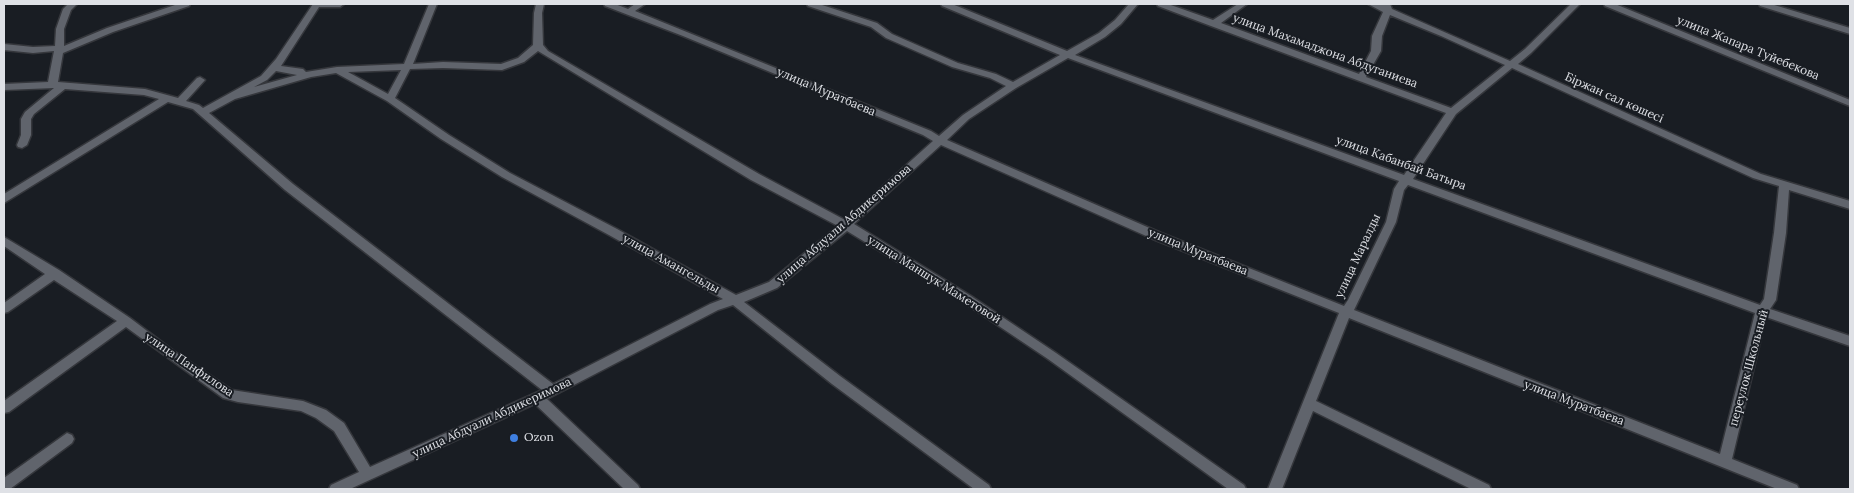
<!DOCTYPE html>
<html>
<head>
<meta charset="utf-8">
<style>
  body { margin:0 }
  #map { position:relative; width:1854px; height:493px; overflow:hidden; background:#191d23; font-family:Lora,serif }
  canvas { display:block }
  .frame { position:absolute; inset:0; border:5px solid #dfe1e6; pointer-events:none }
</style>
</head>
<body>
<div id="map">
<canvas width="1854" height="493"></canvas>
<div class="frame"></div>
</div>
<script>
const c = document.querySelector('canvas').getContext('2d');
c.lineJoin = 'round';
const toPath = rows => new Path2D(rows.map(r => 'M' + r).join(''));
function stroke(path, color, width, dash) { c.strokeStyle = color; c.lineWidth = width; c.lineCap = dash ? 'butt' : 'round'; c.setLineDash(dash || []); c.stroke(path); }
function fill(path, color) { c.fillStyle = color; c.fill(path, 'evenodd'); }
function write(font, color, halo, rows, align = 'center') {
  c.font = font + ' Lora,serif'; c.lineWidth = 4; c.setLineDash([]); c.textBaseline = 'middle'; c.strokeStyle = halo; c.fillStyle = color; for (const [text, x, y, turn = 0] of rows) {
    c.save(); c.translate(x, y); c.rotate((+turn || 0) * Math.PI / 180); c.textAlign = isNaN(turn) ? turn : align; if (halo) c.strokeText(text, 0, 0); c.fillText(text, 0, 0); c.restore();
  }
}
const street = toPath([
  [68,4,77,4,71,10,64,29,64,46,107,28,178,4,190,4,189,6,113,32,63,53,58,82,145,89,178,98,197,78,200,77,205,80,186,101,199,105,203,108,261,76,276,59,313,4,344,4,340,7,319,7,281,66,303,69,306,72,337,67,404,64,429,4,437,4,413,64,443,62,501,64,518,58,533,45,534,13,536,4,544,4,542,13,543,45,548,51,759,174,845,220,933,141,923,135,683,36,605,6,604,4,615,4,628,9,635,4,645,4,635,11,931,131,939,136,963,115,1006,86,990,78,952,67,886,38,871,27,808,6,807,4,819,4,877,23,892,34,958,63,996,74,1013,82,1060,55,942,6,941,4,952,4,1067,51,1099,33,1115,20,1129,4,1138,4,1121,24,1105,37,1075,55,1404,175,1446,113,1211,26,1158,6,1157,4,1168,4,1213,20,1238,4,1247,4,1221,23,1359,74,1371,51,1372,36,1383,12,1368,4,1390,4,1392,9,1510,61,1525,49,1571,4,1580,4,1531,53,1518,64,1761,174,1850,201,1850,209,1789,190,1786,233,1776,300,1770,309,1850,336,1850,346,1766,317,1732,459,1797,485,1799,489,1777,489,1349,318,1316,401,1489,485,1491,489,1471,489,1313,411,1282,489,1268,489,1339,313,1153,239,941,145,854,224,971,296,1056,353,1244,485,1246,489,1228,489,1048,359,963,302,847,231,777,288,744,302,840,376,989,485,991,489,974,489,832,384,733,305,718,310,547,399,638,485,640,489,624,489,535,404,350,489,329,489,331,485,359,472,334,431,316,418,301,411,238,402,223,398,126,327,9,412,4,413,4,401,117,321,54,280,8,312,4,313,4,303,45,274,4,246,4,237,59,270,130,318,175,352,232,390,303,401,326,410,344,423,370,467,542,390,285,190,193,109,168,102,4,203,4,194,159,99,144,95,65,89,34,114,31,119,31,135,27,145,22,148,18,147,17,145,21,135,21,119,25,112,54,88,4,90,4,84,48,82,54,51,33,53,4,50,4,44,33,47,55,46,56,29,63,9,68,4],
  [1390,15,1441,36,1505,65,1451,108,1366,77,1381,51,1382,36,1390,15],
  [538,51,751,180,838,226,769,282,736,295,617,229,510,173,449,135,395,98,410,69,443,68,502,70,524,62,538,51],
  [1068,58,1399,181,1394,189,1386,222,1348,300,1344,306,1161,233,947,140,969,119,1016,88,1068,58],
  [1512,68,1753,178,1779,186,1774,233,1764,299,1760,305,1413,179,1456,114,1512,68],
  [401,70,388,94,348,72,401,70],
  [276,71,297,75,254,87,267,80,276,71],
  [336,73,387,101,441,139,502,177,609,235,723,299,710,304,553,384,293,184,209,113,235,99,311,77,336,73],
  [1408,185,1755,313,1720,454,1354,310,1396,222,1404,190,1408,185],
  [1604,4,1615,4,1850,100,1850,106,1605,6,1604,4],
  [1759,4,1771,4,1850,28,1850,34,1760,6,1759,4],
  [67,433,72,435,74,439,72,443,10,489,4,489,4,478,67,433]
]);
stroke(street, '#35373c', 3);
fill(street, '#60646c');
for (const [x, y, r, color] of [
  [514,438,5,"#3f7fe0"]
]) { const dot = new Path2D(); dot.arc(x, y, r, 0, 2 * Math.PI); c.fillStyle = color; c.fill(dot); stroke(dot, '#191d23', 2); }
write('12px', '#dfe1e6', '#191d23', [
  ["улица Жапара Туйебекова",1748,48,22],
  ["улица Махамаджона Абдуганиева",1325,51,20],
  ["улица Муратбаева",826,92,23],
  ["Біржан сал көшесі",1614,98,24],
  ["улица Кабанбай Батыра",1401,163,20],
  ["улица Абдуали Абдикеримова",844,224,-41],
  ["улица Муратбаева",1198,252,22],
  ["улица Маралды",1358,256,-65],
  ["улица Амангельды",671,264,29],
  ["улица Маншук Маметовой",934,280,32],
  ["улица Панфилова",189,365,34],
  ["переулок Школьный",1749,368,-75],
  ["улица Муратбаева",1574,403,21],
  ["улица Абдуали Абдикеримова",492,418,-25]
]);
write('12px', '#dfe1e6', '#191d23', [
  ["Ozon",524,438]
], 'left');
</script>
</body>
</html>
